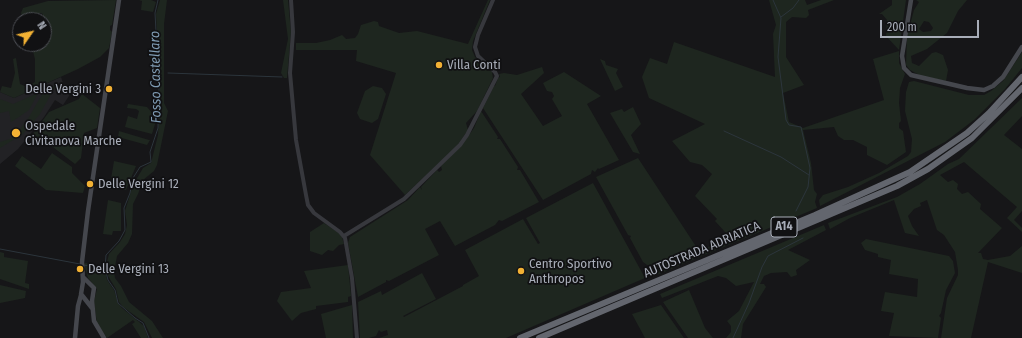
<!DOCTYPE html>
<html>
<head>
<meta charset="utf-8">
<style>
  body { margin:0 }
  #map { position:relative; width:1022px; height:338px; overflow:hidden; background:#161618; font-family:"Fira Sans Condensed",sans-serif }
  canvas { display:block }
  .north { position:absolute; left:12px; top:12px; width:40px; height:40px; box-sizing:border-box; background:#111113; border:1px solid #4d4f55; border-radius:50%; rotate:56deg; font-size:11px; font-weight:700; line-height:16px; text-align:center; color:#a8adb8 }
  .north::after { content:''; display:block; margin:auto; width:14px; height:18px; background:#f2b134; clip-path:polygon(50% 0,100% 100%,50% 72%,0 100%) }
  .scale { position:absolute; left:880px; top:20px; width:99px; height:18px; box-sizing:border-box; border:2px solid #a8adb8; border-top:0; padding-left:5px; font-size:12px; line-height:14px; white-space:nowrap; color:#a8adb8; -webkit-text-stroke:3px #111113; paint-order:stroke }
</style>
</head>
<body>
<div id="map">
<canvas width="1022" height="338"></canvas>
<div class="north">N</div>
<div class="scale">200 m</div>
</div>
<script>
const c = document.querySelector('canvas').getContext('2d');
c.lineJoin = 'round';
function fill(path, color) { c.fillStyle = color; c.fill(path, 'evenodd'); }
const toPath = rows => new Path2D(rows.map(r => 'M' + r).join(''));
function stroke(path, color, width, dash) { c.strokeStyle = color; c.lineWidth = width; c.lineCap = dash ? 'butt' : 'round'; c.setLineDash(dash || []); c.stroke(path); }
function write(font, color, halo, rows, align = 'center') {
  c.font = font + ' "Fira Sans Condensed",sans-serif'; c.lineWidth = 3.5; c.setLineDash([]); c.textBaseline = 'middle'; c.strokeStyle = halo; c.fillStyle = color; for (const [text, x, y, turn = 0] of rows) {
    c.save(); c.translate(x, y); c.rotate((+turn || 0) * Math.PI / 180); c.textAlign = isNaN(turn) ? turn : align; if (halo) c.strokeText(text, 0, 0); c.fillText(text, 0, 0); c.restore();
  }
}
fill(toPath([
  [61,77,63,83,73,90,63,105,55,100,44,117,18,149,0,164,0,92,14,98]
]), '#222225');
fill(toPath([
  [116,0,112,25,110,26,110,30,112,32,109,48,100,57,78,69,14,98,0,92,2,86,11,88,15,73,13,59,16,58,20,84,27,87,35,82,35,59,31,44,44,44,44,20,42,13,36,14,36,20,23,20,21,13,23,8,48,1],
  [139,0,151,0,156,2,153,12,141,10,142,1],
  [160,0,167,0,164,24,164,103,168,111,157,165,154,171,143,180,138,194,133,204,132,234,128,243,117,256,114,272,115,278,121,286,129,302,152,321,163,338,152,338,144,322,123,307,119,302,116,289,108,276,107,262,109,254,120,242,125,234,127,225,125,211,133,185,143,168,151,163,158,135,160,88,156,14],
  [283,0,288,0,291,32,287,78,284,78,281,73,288,39],
  [488,0,490,0,473,41,472,50,475,57,492,72,493,78,477,111,466,123,468,130,457,146,405,195,370,155,396,73,356,61,357,50,296,50,296,43,316,43,330,40,342,35,346,39,355,38,358,34,361,25,374,21,378,22,379,26,399,33,417,31,468,44],
  [769,0,805,0,807,5,821,0,834,0,808,10,809,15,806,18,792,17,786,22,786,57,804,85,783,93,789,122,803,128,884,100,873,59,899,51,899,63,905,74,900,88,899,103,901,121,899,123,899,128,903,131,906,152,887,165,867,155,867,147,853,140,844,140,838,136,834,127,803,130,811,163,814,190,817,194,815,202,817,208,652,277,649,271,650,267,643,262,630,238,631,236,628,235,596,177,638,158,699,251,750,229,749,226,730,235,725,232,715,221,717,219,695,196,712,174,702,165,690,162,672,141,705,124,649,98,642,77,650,58,667,64,674,42,775,77,773,34,776,25],
  [892,0,906,0,899,50,886,36,887,20,882,14,879,14,892,5],
  [916,0,967,0,958,11,947,33,927,49,911,56,912,63,919,66,932,53,936,52,943,55,948,70,946,81,921,76,910,70,906,65,907,36,914,10,919,2],
  [924,21,929,22,933,28,931,31,923,32,919,29],
  [1022,52,1022,68,1005,89,974,120,945,142,820,206,819,200,823,195,848,187,879,173,908,156,911,152,912,139,905,111,906,92,909,82,914,81,969,95,984,95,991,91,1003,81],
  [600,59,605,61,606,65,618,69,616,73,623,87,615,91],
  [542,67,544,73,521,94,543,126,562,116,552,99,554,96,552,92,547,91,543,83,564,72,601,96,587,104,619,160,599,169,598,168,595,172,592,170,591,174,543,200,483,108,494,86,495,86,498,78,500,77,499,74,504,73,517,75],
  [56,85,40,114,23,134,0,148,0,142,10,139,17,133,29,117,44,91],
  [373,86,382,88,386,94,378,119,372,123,360,119,357,113,365,91],
  [36,94,37,95,29,110,19,117,11,122,9,111,0,113,0,99,13,104],
  [82,94,100,108,97,128,84,133,81,158,75,164,49,144,44,145,32,137,32,135,49,112,79,99],
  [1022,98,1022,116,1004,135,1022,149,1022,211,1014,220,1022,228,1022,232,1007,218,1017,207,964,162,940,175,948,182,953,180,958,184,957,189,962,194,968,192,981,204,980,209,1002,228,978,253,981,253,983,259,988,260,1010,256,1022,246,1022,273,988,262,971,338,941,338,947,298,958,275,958,270,955,252,944,235,937,230,927,200,920,203,921,206,914,209,908,216,912,226,919,236,905,233,894,200,850,218,830,229,828,223,897,197,920,184,948,164,959,159],
  [128,104,147,107,153,114,156,121,152,134,125,127,128,116,137,119,139,111,136,109,127,108],
  [633,107,641,124,631,135,640,154,633,152,610,113,622,109,624,112],
  [481,111,498,137,497,139,500,139,518,167,517,170,520,170,539,202,502,221,499,220,495,225,455,246,440,221,425,229,439,255,389,281,386,280,386,282,358,297,348,243,350,237,408,200,420,187,422,190,421,187,437,170,439,172,442,170,441,166,462,145,474,128],
  [119,131,149,140,150,140,147,145,118,137],
  [52,153,72,167,72,173,85,186,83,193,46,190,15,166,22,156,41,169],
  [114,161,136,166,126,190,110,185],
  [593,183,645,278,506,338,379,338,388,335,387,330,381,332,379,330,376,336,369,338,360,338,358,302,381,291,382,295,422,273,436,299,403,316,404,317,463,286,463,285,479,276,465,250,523,219,538,244,540,243,526,218],
  [108,200,121,203,121,231,113,231,112,235,103,234],
  [324,223,339,233,342,237,344,244,339,245,333,251,328,250,322,255,310,251,310,232],
  [824,225,826,230,788,250,810,260,796,270,797,275,791,277,787,272,771,273,764,276,760,284,764,284,766,287,743,324,741,338,726,338,731,332,731,326,727,321,739,311,754,282,736,286,726,278,718,276,662,298,660,294],
  [866,239,949,256,953,261,955,273,946,290,941,313,939,316,941,318,938,338,889,336,894,313,881,311,885,292,917,297,918,279,889,274,891,260,878,257,878,254,865,250,861,243],
  [0,252,4,253,4,257,28,261,25,283,29,284,29,289,0,279],
  [86,263,105,267,107,280,114,290,118,303,122,308,144,326,148,338,141,338,132,324,135,322,133,320,107,338,97,324,94,301,97,289,88,278,84,264],
  [348,265,351,296,348,297,348,302,316,306,316,309,301,313,292,321,277,301,281,292,311,288,304,271],
  [0,285,26,291,25,298,0,303],
  [689,290,705,328,713,338,688,338,663,302],
  [352,305,353,338,326,338,321,314],
  [661,305,684,338,645,338,632,314]
]), '#1e261f');
stroke(toPath([
  [773,0,781,18,778,57,786,120,789,125,801,127,810,168,808,187,796,211],
  [781,17,793,8,799,0],
  [168,73,282,77],
  [724,131,781,157,809,175],
  [0,249,80,264],
  [83,265,105,268],
  [149,338,143,323,135,318,118,303,115,290,108,280,105,268,106,255,119,241,125,230,124,208,130,193,133,178,140,167,151,162,150,152,158,128,159,88,155,13,158,0],
  [733,338,749,303,762,267,768,256,803,238]
]), '#2c353c', 1);
stroke(toPath([
  [291,0,293,32,290,73,296,140,306,195,308,205,314,213,340,232,345,238,352,278,357,338],
  [344,236,404,199,460,145,467,135,497,76,495,72,478,56,475,47,478,35,493,0]
]), '#37383d', 4);
stroke(toPath([
  [911,0,902,56,904,68,911,75,967,88,984,90,993,86,1003,77,1022,47],
  [83,277,94,288,92,301,94,321,104,338],
  [92,308,81,294,83,282,82,262,88,211,119,0],
  [75,338,78,306,81,295]
]), '#45474d', 4.5);
stroke(toPath([
  [520,338,815,215,910,172,967,133,989,113,1022,77],
  [539,338,897,186,928,169,972,138,1022,88]
]), '#63666e', 6);
for (const [x, y, r, color] of [
  [439,65,4,"#f2b134"],
  [109,89,4,"#f2b134"],
  [16,133,5,"#f2b134"],
  [90,184,4,"#f2b134"],
  [80,269,4,"#f2b134"],
  [521,271,4,"#f2b134"]
]) { const dot = new Path2D(); dot.arc(x, y, r, 0, 2 * Math.PI); c.fillStyle = color; c.fill(dot); stroke(dot, '#111113', 1.5); }
for (const [x, y, w] of [
  [784,227,26]
]) { const box = new Path2D(); box.roundRect(x - w / 2, y - 10, w, 20, 3); c.fillStyle = '#111113'; c.fill(box); stroke(box, '#a8adb8', 1); }
write('bold 12px', '#a8adb8', null, [
  ["A14",784,227]
]);
write('13px', '#a8adb8', '#111113', [
  ["Villa Conti",447,65],
  ["Delle Vergini 3",101,89,"right"],
  ["Ospedale",25,126],
  ["Civitanova Marche",25,141],
  ["Delle Vergini 12",98,184],
  ["Centro Sportivo",529,264],
  ["Anthropos",529,279],
  ["Delle Vergini 13",88,269]
], 'left');
write('13px', '#a8adb8', '#111113', [
  ["AUTOSTRADA ADRIATICA",702,250,-23]
]);
write('italic 14px', '#7f9bb3', '#111113', [
  ["Fosso Castellaro",156,77,-91]
]);
</script>
</body>
</html>
